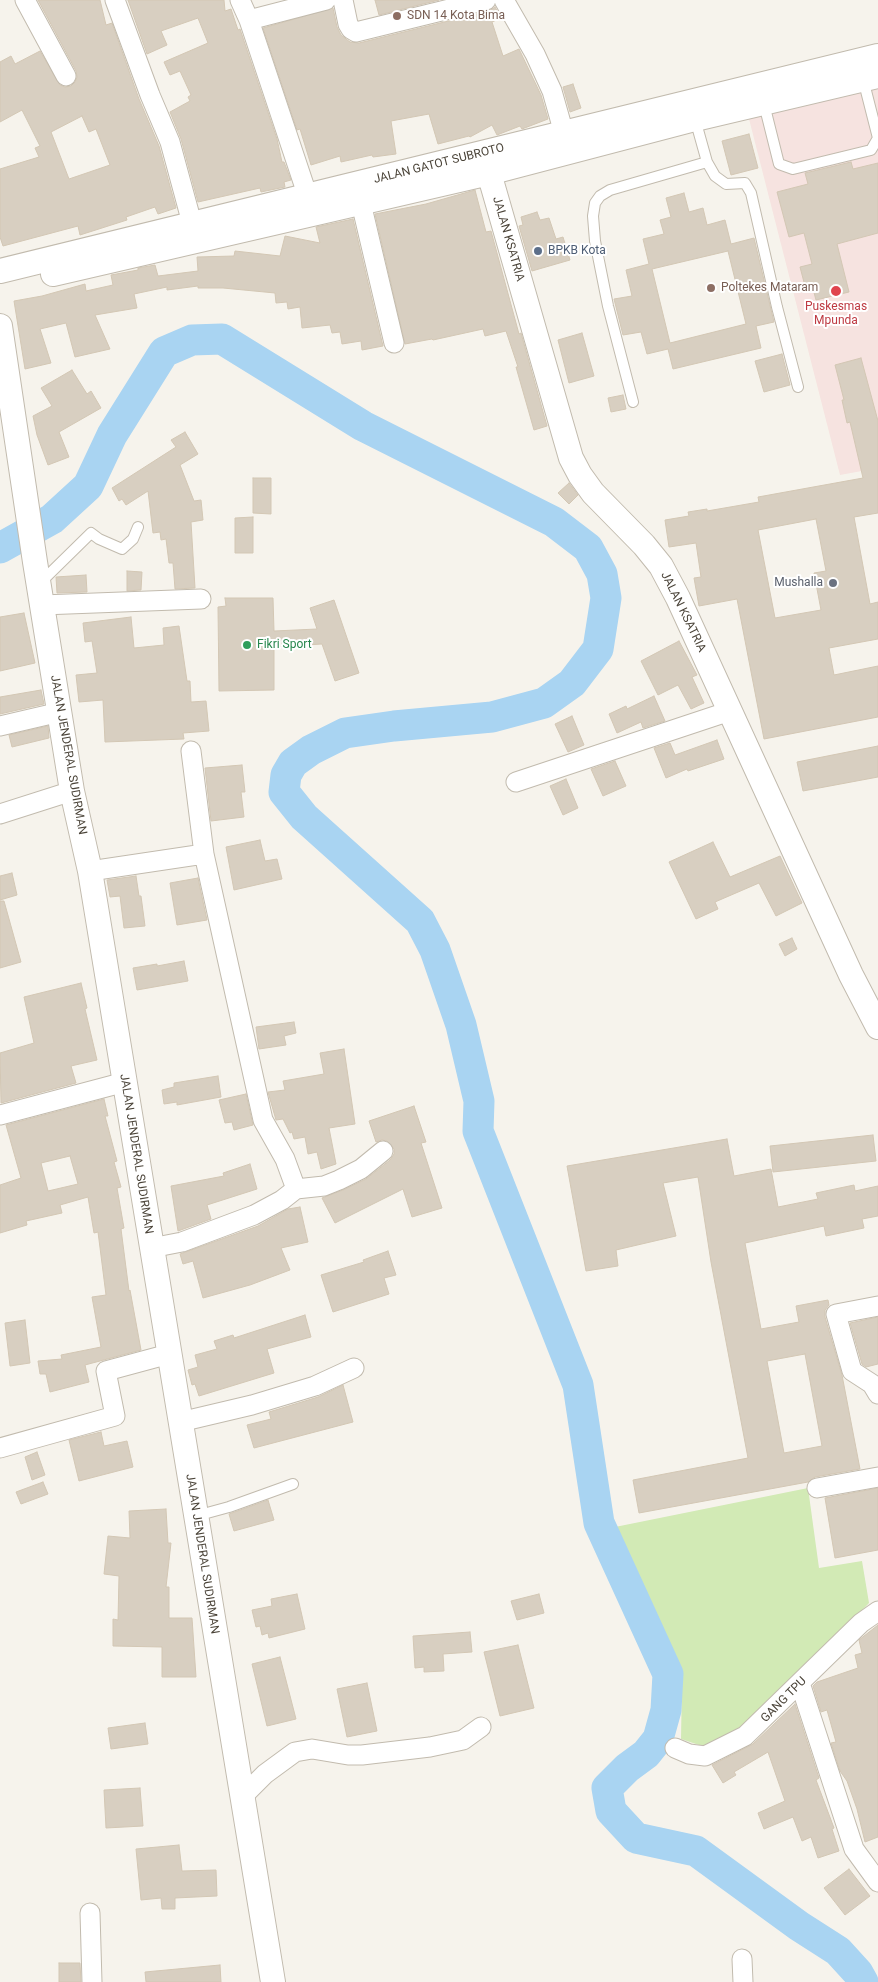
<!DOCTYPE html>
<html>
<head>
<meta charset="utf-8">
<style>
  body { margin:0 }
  canvas { display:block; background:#f6f3ec }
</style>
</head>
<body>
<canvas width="878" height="1982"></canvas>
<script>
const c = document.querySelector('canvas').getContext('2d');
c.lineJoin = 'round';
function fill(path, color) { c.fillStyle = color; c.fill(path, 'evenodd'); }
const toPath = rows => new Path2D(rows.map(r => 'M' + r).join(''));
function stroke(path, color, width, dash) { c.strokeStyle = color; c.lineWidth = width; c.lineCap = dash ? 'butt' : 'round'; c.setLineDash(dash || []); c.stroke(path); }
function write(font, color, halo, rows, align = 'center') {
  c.font = font + ' Roboto,sans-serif'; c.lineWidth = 4; c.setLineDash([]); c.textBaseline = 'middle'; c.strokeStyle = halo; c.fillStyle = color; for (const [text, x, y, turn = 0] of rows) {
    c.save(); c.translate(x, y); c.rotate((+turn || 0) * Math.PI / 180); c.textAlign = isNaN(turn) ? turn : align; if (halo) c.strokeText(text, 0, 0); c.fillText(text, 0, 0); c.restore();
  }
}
fill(toPath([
  [878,84,878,468,840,475,748,115]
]), '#f6e3e0');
fill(toPath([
  [808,1488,819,1568,862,1561,869,1603,751,1727,708,1748,681,1739,682,1681,649,1614,628,1565,615,1527]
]), '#d2eab5');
stroke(toPath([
  [0,548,52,519,88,486,112,435,164,352,192,340,222,339,363,426,554,522,588,548,602,574,606,598,598,649,572,683,544,703,492,717,394,726,345,733,311,750,293,763,286,775,284,792,304,817,420,921,435,950,461,1025,479,1101,478,1131,578,1385,599,1523,668,1674,666,1710,658,1739,646,1754,627,1768,607,1788,611,1811,636,1838,696,1851,799,1926,838,1951,858,1973,863,1982]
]), '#a9d4f2', 31);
const building = toPath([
  [38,0,100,0,106,25,112,23,139,99,159,146,176,208,158,214,155,207,126,217,127,220,80,235,78,226,3,246,0,237,0,169,39,157,35,148,40,146,22,110,0,122,0,62,11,56,15,64,40,51,60,85,65,87,71,86,75,82,77,77,76,71,38,0],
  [82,116,89,132,96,129,110,165,69,179,51,132,82,116],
  [128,0,224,0,225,11,231,9,238,30,240,29,277,139,282,162,284,162,291,180,284,182,285,187,261,192,260,188,198,202,181,139,170,112,190,101,188,97,191,95,180,71,170,75,164,62,208,43,198,18,161,31,167,45,147,54,128,0],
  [375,0,439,0,379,15,375,0],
  [495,7,501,18,492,22,503,56,519,49,541,95,548,119,522,129,520,126,497,135,492,125,470,137,469,136,438,144,429,114,391,121,396,154,373,157,372,155,341,162,340,156,311,165,300,129,297,130,263,28,333,8,337,27,341,35,350,42,359,43,489,11,495,7],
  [573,84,581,108,570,112,563,87,573,84],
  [749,134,758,168,731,175,722,141,749,134],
  [851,162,853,169,878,163,878,233,837,244,849,292,816,300,812,285,805,286,800,267,812,264,804,233,789,237,777,192,808,184,805,173,851,162],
  [475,190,486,232,491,231,519,334,521,333,547,426,534,430,516,367,518,367,506,331,485,336,483,329,433,340,432,339,405,344,375,214,426,204,475,190],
  [684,193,689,212,703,208,707,225,725,220,731,244,754,238,774,322,756,326,761,348,673,369,668,349,647,354,641,332,623,335,614,299,632,296,626,270,649,264,643,239,664,234,660,220,671,217,666,198,684,193],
  [728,251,746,324,670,343,652,269,728,251],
  [537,212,540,220,549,218,556,239,563,237,570,260,532,271,519,226,523,225,521,217,537,212],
  [353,219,383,346,362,350,361,341,342,344,340,332,332,333,330,325,302,328,300,307,288,309,287,302,276,303,275,293,223,288,198,288,198,286,167,290,167,287,134,294,137,308,95,315,110,349,75,357,66,323,40,329,51,363,25,369,14,301,42,296,85,284,86,291,113,285,111,275,138,270,138,268,155,265,158,276,198,271,197,257,234,256,235,251,280,256,285,236,320,243,316,227,353,219],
  [582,333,594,376,569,383,558,340,582,333],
  [782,354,790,385,764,392,755,361,782,354],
  [861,358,878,421,878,513,854,517,870,604,878,602,878,639,829,648,834,675,878,666,878,717,764,739,737,599,699,606,694,578,701,577,696,543,669,547,665,520,689,516,688,512,707,509,707,511,759,502,758,497,863,478,850,422,847,423,842,400,844,400,835,365,861,358],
  [816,519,826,571,814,573,821,610,775,618,758,530,816,519],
  [72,370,87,394,91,391,101,408,59,432,69,457,48,465,37,435,33,416,52,406,41,388,72,370],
  [623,395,626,409,611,412,608,398,623,395],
  [185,432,198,454,180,465,194,501,201,500,203,520,191,522,195,588,175,589,173,563,169,563,166,539,161,540,160,532,153,533,148,491,126,505,122,499,119,501,112,488,176,447,171,440,185,432],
  [253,478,271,478,271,514,253,513,253,478],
  [569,483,578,495,569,504,558,493,569,483],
  [253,517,253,553,235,553,235,518,253,517],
  [127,571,142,572,141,590,127,591,127,571],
  [86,575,87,592,57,593,56,577,86,575],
  [225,598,273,598,274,631,317,629,310,608,334,600,359,673,335,681,322,644,274,647,274,690,219,691,218,607,226,606,225,598],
  [24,613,35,663,0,671,0,617,24,613],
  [131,617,134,648,164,645,163,628,179,626,187,681,190,681,191,702,206,701,209,731,183,733,184,739,105,742,103,700,79,702,76,675,97,673,92,641,85,642,83,623,131,617],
  [679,641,697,675,692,677,704,703,691,709,678,685,658,695,641,661,679,641],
  [41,690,44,704,0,714,0,697,41,690],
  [654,696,665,721,643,728,641,722,617,733,609,714,626,706,627,709,654,696],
  [572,716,584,745,568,752,555,724,572,716],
  [48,726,49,738,12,747,9,735,48,726],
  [717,740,724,759,688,771,687,769,666,778,654,748,670,743,675,755,717,740],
  [878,746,878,777,803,791,797,762,878,746],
  [615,761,626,786,603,796,591,769,615,761],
  [242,765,245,792,241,792,244,817,211,821,205,768,242,765],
  [566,779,578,808,563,815,550,786,566,779],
  [260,840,265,861,277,859,282,879,234,890,226,847,260,840],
  [713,842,730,877,780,856,802,903,776,916,759,883,715,902,718,909,696,919,669,862,713,842],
  [12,873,17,895,0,900,0,876,12,873],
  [136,876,139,896,141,896,145,926,124,928,120,896,110,897,107,880,136,876],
  [198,878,207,920,177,925,170,883,198,878],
  [0,901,4,901,21,962,0,968,0,901],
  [792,938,797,949,785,956,779,944,792,938],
  [184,961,188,981,137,990,133,968,157,964,157,966,184,961],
  [81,983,87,1008,85,1009,97,1060,71,1066,76,1083,1,1103,0,1053,34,1043,24,997,81,983],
  [294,1022,296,1033,284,1036,286,1045,259,1049,256,1027,294,1022],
  [344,1049,355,1124,329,1128,336,1164,321,1169,317,1152,308,1154,305,1137,294,1139,292,1132,290,1133,283,1119,276,1120,268,1092,285,1090,283,1081,324,1074,320,1053,344,1049],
  [218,1076,221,1097,177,1105,177,1102,164,1104,162,1090,174,1087,174,1083,218,1076],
  [246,1094,253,1125,234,1130,232,1122,225,1123,219,1100,246,1094],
  [104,1099,108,1116,105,1116,117,1161,114,1162,121,1187,117,1188,124,1228,121,1229,129,1291,130,1290,141,1350,85,1365,89,1382,50,1392,46,1374,40,1374,38,1361,62,1359,61,1355,101,1347,92,1297,106,1295,98,1232,94,1233,88,1197,60,1205,62,1213,26,1221,27,1225,0,1233,0,1185,21,1178,6,1125,104,1099],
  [70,1156,78,1184,48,1191,41,1163,70,1156],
  [414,1106,426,1142,421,1143,442,1208,412,1217,403,1189,335,1223,322,1198,343,1190,366,1179,390,1160,394,1154,394,1149,387,1141,382,1140,376,1142,369,1121,414,1106],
  [873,1135,876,1161,773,1172,770,1146,873,1135],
  [727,1139,734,1176,771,1169,778,1207,818,1199,816,1193,854,1185,855,1191,878,1186,878,1216,862,1219,864,1228,826,1236,824,1226,745,1243,761,1329,799,1322,796,1306,828,1300,829,1305,825,1310,825,1317,842,1375,860,1469,815,1477,808,1482,639,1513,633,1480,748,1458,711,1262,698,1177,663,1183,676,1236,616,1250,618,1266,586,1271,567,1166,727,1139],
  [805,1354,822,1446,784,1453,767,1361,805,1354],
  [250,1164,257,1189,207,1205,211,1219,178,1231,171,1186,224,1176,223,1173,250,1164],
  [300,1207,308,1242,281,1248,290,1270,250,1285,203,1298,193,1261,183,1264,180,1254,258,1226,288,1209,300,1207],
  [388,1251,396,1275,384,1278,389,1294,333,1312,321,1275,364,1262,363,1260,388,1251],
  [305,1315,311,1337,267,1349,274,1373,199,1396,195,1384,192,1385,188,1370,198,1367,195,1355,217,1349,214,1341,233,1335,234,1338,305,1315],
  [878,1317,878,1364,866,1367,862,1364,850,1323,878,1317],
  [25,1320,30,1363,10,1366,5,1323,25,1320],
  [343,1385,353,1422,254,1448,247,1425,271,1419,269,1412,318,1397,343,1385],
  [101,1432,104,1446,127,1441,133,1467,79,1481,69,1440,101,1432],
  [37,1452,45,1475,32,1480,25,1457,37,1452],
  [43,1482,48,1494,21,1504,16,1492,43,1482],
  [878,1488,878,1550,835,1558,825,1498,878,1488],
  [268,1500,274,1520,234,1531,229,1514,268,1500],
  [166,1509,168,1543,171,1543,166,1587,169,1587,169,1618,192,1618,196,1677,162,1677,162,1647,113,1646,113,1619,118,1620,119,1576,104,1574,108,1536,130,1538,129,1511,166,1509],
  [297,1594,305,1629,269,1638,268,1633,262,1635,260,1626,256,1627,252,1610,272,1606,271,1599,297,1594],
  [539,1594,544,1613,517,1620,511,1601,539,1594],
  [878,1625,878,1837,865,1842,857,1809,847,1781,840,1771,831,1743,836,1742,827,1710,821,1712,813,1686,817,1682,858,1668,855,1655,862,1653,859,1640,878,1625],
  [470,1632,472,1652,443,1654,444,1671,424,1672,424,1667,415,1668,413,1636,470,1632],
  [518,1645,534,1708,500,1716,484,1652,518,1645],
  [280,1657,296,1719,267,1726,252,1664,280,1657],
  [367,1683,377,1731,347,1737,337,1689,367,1683],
  [795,1704,819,1778,816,1780,834,1828,832,1829,839,1851,818,1858,811,1837,802,1841,793,1817,764,1829,758,1813,785,1801,768,1752,734,1772,736,1775,723,1783,712,1765,753,1744,795,1704],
  [145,1723,148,1744,111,1749,108,1728,145,1723],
  [140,1788,143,1826,106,1828,104,1790,140,1788],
  [179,1845,182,1871,216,1870,217,1896,175,1898,175,1909,162,1909,161,1898,141,1900,136,1849,179,1845],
  [849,1869,870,1896,845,1915,824,1888,849,1869],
  [59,1963,80,1963,81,1982,59,1982,59,1963],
  [220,1965,221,1982,146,1982,145,1972,220,1965]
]);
fill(building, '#d8cfc1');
stroke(building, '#d3c7b4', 1);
const service = toPath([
  [764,104,779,164,793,169,871,150,878,138,863,79],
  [695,119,707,162,715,176,726,184,745,183,751,193,777,307,798,387],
  [633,402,608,306,595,241,593,216,595,203,600,196,610,190,707,162],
  [39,584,91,533,99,539,122,549,133,539,138,527],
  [196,1516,229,1507,293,1484]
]);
const minor = toPath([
  [25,0,66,76],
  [115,0,150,95,170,142,196,238],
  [240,0,249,20,312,209],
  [343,0,348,24,351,29,356,32,486,0],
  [504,0,535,54,552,91,567,144],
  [249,20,326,0],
  [361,203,394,343],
  [42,605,201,599],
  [0,726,60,712],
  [191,751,204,854],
  [516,782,730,711],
  [0,814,72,791],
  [90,871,204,854,263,1120,285,1159,296,1189],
  [0,1115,125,1082],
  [151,1248,182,1242,254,1215,282,1200,296,1189,324,1186,339,1180,361,1169,383,1151],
  [878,1306,836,1314,852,1371,872,1384,878,1394],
  [180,1422,252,1405,315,1386,354,1368],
  [0,1448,115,1416,106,1371,169,1354],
  [817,1488,878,1477],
  [800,1683,854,1849,878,1882],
  [675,1748,689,1754,705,1756,745,1736,861,1623,878,1611],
  [242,1797,265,1774,295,1752,312,1749,348,1755,362,1755,430,1747,463,1740,481,1727],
  [90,1913,92,1982],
  [742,1959,743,1982]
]);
const tertiary = toPath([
  [489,173,571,458,580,475,593,493,644,545,661,566,678,598,851,975,878,1027],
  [0,271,878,56],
  [53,274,489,173,695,119,878,76],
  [0,326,35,562,72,791,90,871,273,1982]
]);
stroke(service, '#c2bbae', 12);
stroke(minor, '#c2bbae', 21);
stroke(tertiary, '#c2bbae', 26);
stroke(service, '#fff', 10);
stroke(minor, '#fff', 19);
stroke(tertiary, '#fff', 24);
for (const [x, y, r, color] of [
  [397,16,5,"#8d6e63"],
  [538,251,5,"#5c6f8a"],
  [711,288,5,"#8d6e63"],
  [836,291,6,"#e0444e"],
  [833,583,5,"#6b7280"],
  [247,645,5,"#2e9e5b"]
]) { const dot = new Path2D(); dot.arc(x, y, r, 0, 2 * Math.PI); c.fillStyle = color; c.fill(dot); stroke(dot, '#fff', 2); }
write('12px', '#785e54', '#fff', [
  ["SDN 14 Kota Bima",407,16],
  ["Poltekes Mataram",721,288]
], 'left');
write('12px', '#4b4439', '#fff', [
  ["JALAN GATOT SUBROTO",439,164,-14],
  ["JALAN KSATRIA",508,239,74],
  ["JALAN KSATRIA",683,612,64],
  ["JALAN JENDERAL SUDIRMAN",68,755,80],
  ["JALAN JENDERAL SUDIRMAN",136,1154,81],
  ["JALAN JENDERAL SUDIRMAN",202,1554,81],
  ["GANG TPU",784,1700,-45]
]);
write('12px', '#4e5e75', '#fff', [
  ["BPKB Kota",548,251]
], 'left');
write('12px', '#be3a42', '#fff', [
  ["Puskesmas",836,307],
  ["Mpunda",836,321]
]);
write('12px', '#5b616d', '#fff', [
  ["Mushalla",823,583]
], 'right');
write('12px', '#27864d', '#fff', [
  ["Fikri Sport",257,645]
], 'left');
</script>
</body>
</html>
